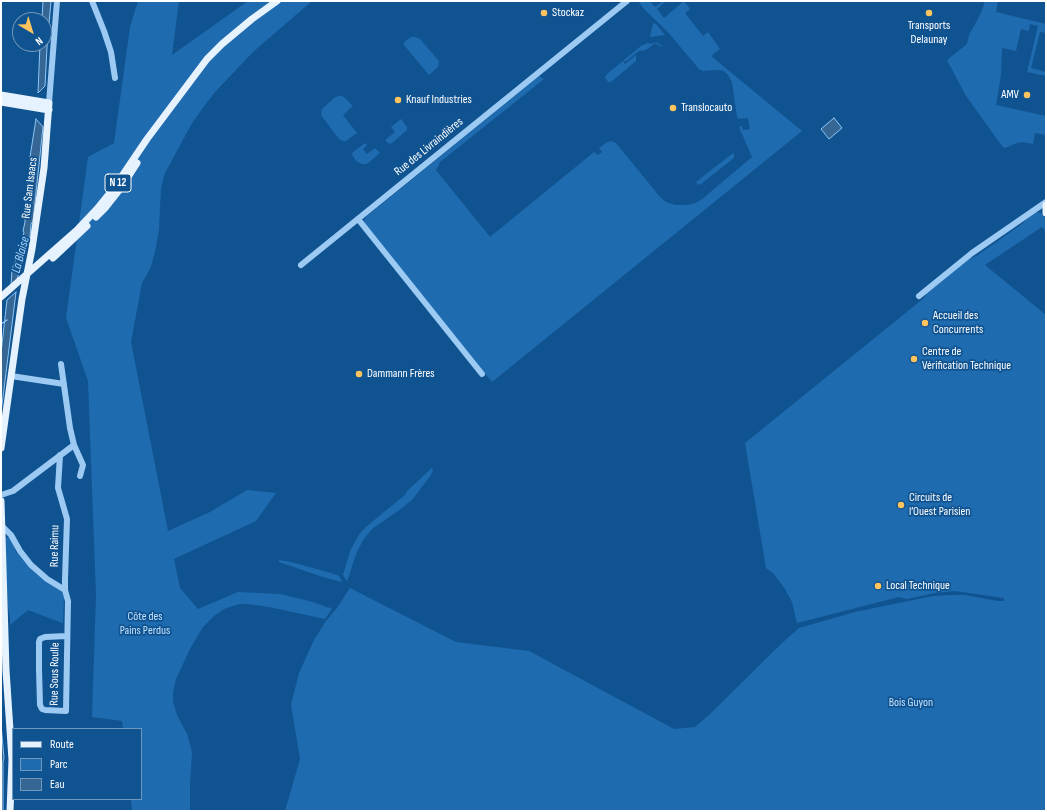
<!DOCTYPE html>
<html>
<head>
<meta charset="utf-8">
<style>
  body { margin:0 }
  #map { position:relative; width:1047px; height:812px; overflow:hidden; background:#105391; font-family:"Sofia Sans Condensed",sans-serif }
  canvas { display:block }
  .frame { position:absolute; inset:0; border:2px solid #fff; pointer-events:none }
  .legend { position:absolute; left:12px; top:728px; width:130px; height:72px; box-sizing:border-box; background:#105391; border:1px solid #7098bd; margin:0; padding:5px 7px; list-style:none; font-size:12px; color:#fff }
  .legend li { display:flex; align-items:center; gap:8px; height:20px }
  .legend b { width:20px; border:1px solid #7098bd }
  .north { position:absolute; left:12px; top:12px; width:40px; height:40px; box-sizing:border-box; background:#105391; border:1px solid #7098bd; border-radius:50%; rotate:142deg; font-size:11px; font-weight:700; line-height:16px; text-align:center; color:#fff }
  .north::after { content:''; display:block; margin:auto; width:14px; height:18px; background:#ffc45d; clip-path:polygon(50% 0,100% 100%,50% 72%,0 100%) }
</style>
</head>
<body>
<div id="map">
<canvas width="1047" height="812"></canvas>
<div class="frame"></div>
<ul class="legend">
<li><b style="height:5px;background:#e7f2ff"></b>Route</li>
<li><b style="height:11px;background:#1f6baf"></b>Parc</li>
<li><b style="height:11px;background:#366794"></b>Eau</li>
</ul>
<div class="north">N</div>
</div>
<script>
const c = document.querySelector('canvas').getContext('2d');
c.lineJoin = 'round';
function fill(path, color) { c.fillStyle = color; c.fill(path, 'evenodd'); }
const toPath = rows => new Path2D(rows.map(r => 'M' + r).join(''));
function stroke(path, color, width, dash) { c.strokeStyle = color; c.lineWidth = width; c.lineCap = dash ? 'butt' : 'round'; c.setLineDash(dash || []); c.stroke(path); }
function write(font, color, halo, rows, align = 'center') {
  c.font = font + ' "Sofia Sans Condensed",sans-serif'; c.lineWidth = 3.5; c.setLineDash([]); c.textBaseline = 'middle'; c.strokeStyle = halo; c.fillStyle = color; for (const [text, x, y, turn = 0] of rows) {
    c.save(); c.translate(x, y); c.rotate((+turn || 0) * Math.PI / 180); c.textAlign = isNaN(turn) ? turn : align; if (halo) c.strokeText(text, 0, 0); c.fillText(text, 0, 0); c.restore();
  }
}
fill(toPath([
  [138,1,179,1,172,55,248,1,312,1,253,52,216,91,205,105,192,123,177,151,165,173,161,188,159,229,156,247,151,267,142,283,131,342,168,531,210,512,247,490,276,493,256,521,174,559,180,588,198,609,238,592,280,594,313,602,326,607,332,608,331,610,325,619,269,607,247,604,239,604,224,609,214,616,203,627,190,649,176,679,173,692,173,702,177,715,187,734,192,752,190,785,190,811,132,811,131,799,141,799,141,729,123,729,122,721,92,717,96,595,88,381,66,318,88,157,114,143,130,27],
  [638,1,650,1,655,7,663,1,666,1,657,9,664,18,684,1,690,9,685,13,703,36,708,32,720,49,711,56,802,131,492,382,365,224,364,220,366,217,539,76,544,79,440,162,436,170,490,237,594,152,598,155,602,152,599,148,606,143,611,141,616,143,660,197,666,202,675,205,688,205,695,203,701,200,752,157,739,127,742,126,743,130,750,129,748,118,739,119,737,117,732,82,728,75,724,71,719,70,703,71,699,69,667,31,644,9],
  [985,1,998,1,996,12,1046,24,1046,33,1040,32,1031,68,1046,72,1046,76,1027,72,1038,26,1030,24,1029,31,1021,29,1016,51,1002,48,1001,75,996,105,1046,116,1046,135,1035,133,1033,144,1023,142,1017,143,1005,148,1002,146,966,96,947,60,967,44,969,35,981,13],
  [653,23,656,24,665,35,650,37],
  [411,37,415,37,420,39,439,61,438,67,429,75,404,45,404,42],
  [656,42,662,46,661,47,655,43,646,50,639,51,625,62,624,60,641,46,648,43,650,44],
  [636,55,636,61,611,82,608,82,605,77,608,73,623,61,625,64],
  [338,96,342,96,345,98,353,106,343,115,357,133,346,141,343,141,339,139,321,115,322,109,334,98],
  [401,119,407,127,407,130,392,143,389,144,385,140,395,132,391,127],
  [365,143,367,145,363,149,367,154,375,148,380,153,367,164,362,164,356,161,352,155,353,152],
  [733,153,734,155,734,158,701,184,698,185,696,182],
  [1037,212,1041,213,1046,219,1046,232,1042,227,985,265,1046,315,1046,811,285,811,300,759,291,705,299,673,314,640,326,621,337,608,350,588,456,642,529,651,674,729,695,727,709,715,781,644,799,628,855,612,933,596,950,595,965,595,998,601,1004,601,1004,598,955,591,935,593,907,599,899,597,797,623,792,602,785,589,774,574,766,568,745,443,924,298,927,292,967,260,978,255,1022,224,1028,218],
  [432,468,433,470,431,475,412,500,398,511,372,529,368,534,363,540,356,554,348,579,347,581,346,580,343,575,345,568,351,549,360,533,367,526,405,495,407,491],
  [8,537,10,537,14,545,16,553,18,553,24,561,34,572,45,581,63,592,64,596,63,623,62,623,28,610,10,625,10,618,8,607,5,545,5,538],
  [279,560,291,562,331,573,339,576,342,581,341,582,323,577,279,562]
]), '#1f6baf');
const water = toPath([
  [43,1,51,1,47,47,45,86,38,93,40,44,44,44,44,20,42,20,43,1],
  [834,118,842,128,829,139,821,129,834,118],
  [36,119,43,127,33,221,31,224,30,237,17,279,11,285,12,269,20,250,24,232,23,231,25,222,25,205,27,198,25,196,25,195,27,195,30,157,36,119],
  [16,292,3,397,1,412,1,353,7,300,16,292],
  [1,724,4,758,3,762,3,811,1,811,1,724]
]);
fill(water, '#366794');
stroke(water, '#8dc6f6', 1);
stroke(toPath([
  [1,324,7,320]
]), '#8dc6f6', 1.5);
stroke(toPath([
  [92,1,104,31,111,52,115,78],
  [49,103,57,1],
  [358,219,482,374],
  [301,265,627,1],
  [919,296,972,253,1046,202],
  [61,364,70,428,74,445,83,465,80,476],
  [11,376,64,384],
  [60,455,58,488,67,519,65,579,65,590,68,601,66,711,45,710,42,709,40,705,39,669,39,642,40,639,45,637,67,636],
  [1,495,13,491,74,445],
  [1,525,11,535,20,551,31,565,47,579,65,590]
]), '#9ccaf3', 6);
stroke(toPath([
  [1,95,49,103,44,168,32,249,22,299,1,448],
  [1,102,49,110],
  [1046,205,1046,213],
  [96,217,105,208,120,189,137,163],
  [53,258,87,226],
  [1,297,78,229,97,209,114,188,147,139,207,59,222,44,252,19,277,1],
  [1,501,6,670,12,760,10,811]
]), '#e7f2ff', 7);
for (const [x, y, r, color] of [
  [544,13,4,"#ffc45d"],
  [929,13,4,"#ffc45d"],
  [1027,95,4,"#ffc45d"],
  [398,100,4,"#ffc45d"],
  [673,108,4,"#ffc45d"],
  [925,323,4,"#ffc45d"],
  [914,359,4,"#ffc45d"],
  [359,374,4,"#ffc45d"],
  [901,505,4,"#ffc45d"],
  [878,586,4,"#ffc45d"]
]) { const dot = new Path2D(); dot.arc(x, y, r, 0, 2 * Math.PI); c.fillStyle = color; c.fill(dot); stroke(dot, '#105391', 1.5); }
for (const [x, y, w] of [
  [118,183,26]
]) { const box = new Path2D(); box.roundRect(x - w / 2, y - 9, w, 18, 3); c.fillStyle = '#105391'; c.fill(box); stroke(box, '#fff', 1); }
write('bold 11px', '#fff', null, [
  ["N 12",118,183]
]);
write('12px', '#fff', '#105391', [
  ["Stockaz",552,13],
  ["Transports",929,26,"center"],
  ["Delaunay",929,40,"center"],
  ["AMV",1019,95,"right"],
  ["Knauf Industries",406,100],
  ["Translocauto",681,108],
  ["Accueil des",933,316],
  ["Concurrents",933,330],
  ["Centre de",922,352],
  ["Vérification Technique",922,366],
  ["Dammann Frères",367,374],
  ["Circuits de",909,498],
  ["l’Ouest Parisien",909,512],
  ["Local Technique",886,586]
], 'left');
write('12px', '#fff', '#105391', [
  ["Rue des Livraindières",429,147,-39],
  ["Rue Sam Isaacs",30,188,-83],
  ["Rue Raimu",55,546,-89],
  ["Rue Sous Roulle",55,674,-89]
]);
write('12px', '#c3e2fd', '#105391', [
  ["Côte des",145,617],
  ["Pains Perdus",145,631],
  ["Bois Guyon",911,703]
]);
write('italic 13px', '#a7d4fa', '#105391', [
  ["La Blaise",21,255,-75]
]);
</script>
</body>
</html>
